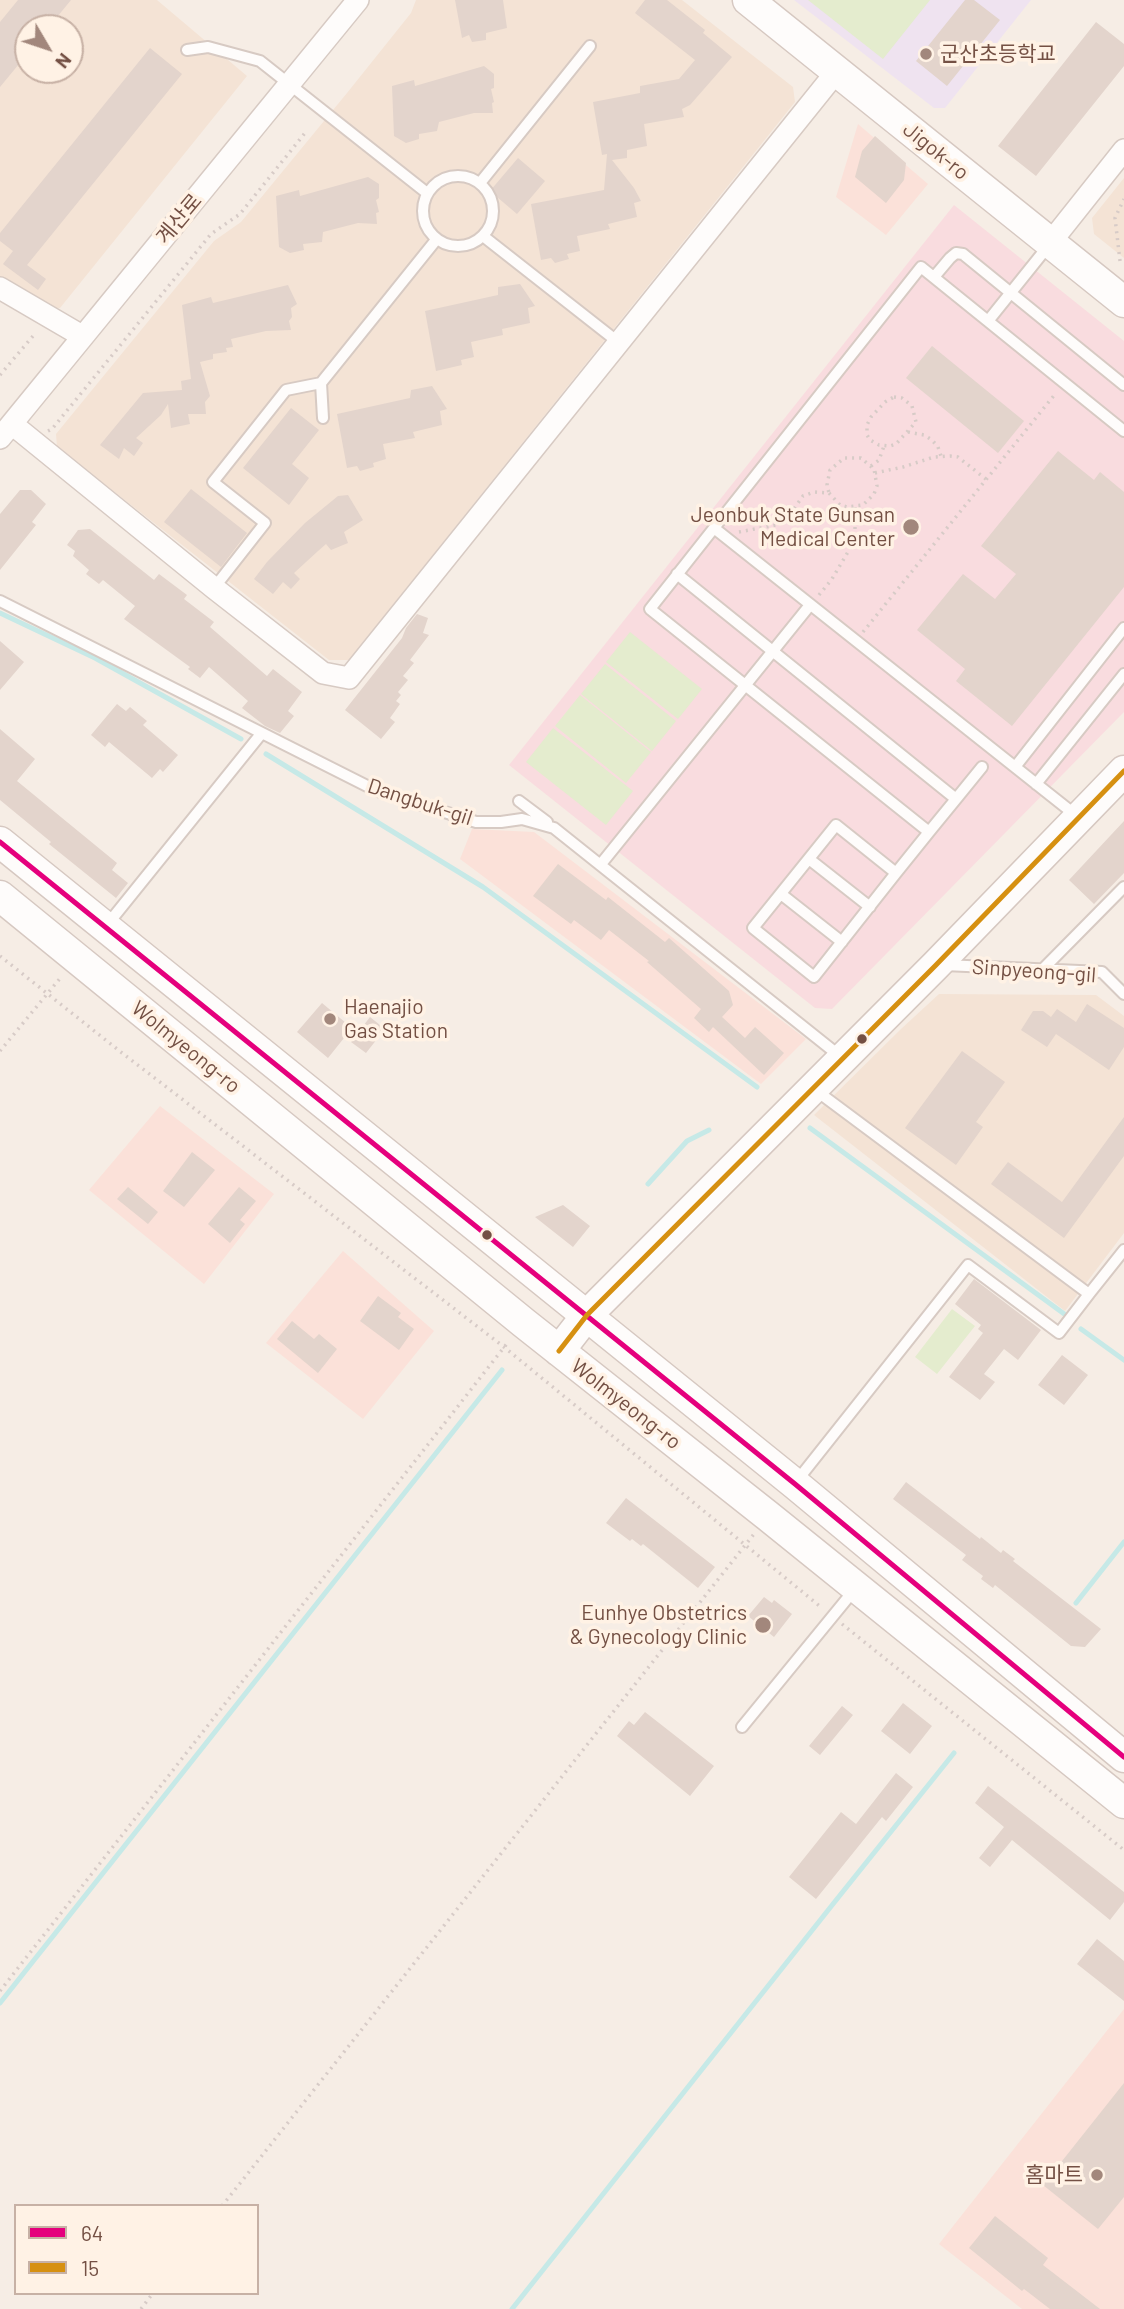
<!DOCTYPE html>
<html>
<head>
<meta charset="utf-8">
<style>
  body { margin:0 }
  #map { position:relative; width:1124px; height:2309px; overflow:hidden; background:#f6ede5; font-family:Barlow,sans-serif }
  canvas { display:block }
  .legend { position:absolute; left:14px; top:2204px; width:245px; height:91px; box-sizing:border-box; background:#fff2e5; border:2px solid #c7b1a5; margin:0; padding:9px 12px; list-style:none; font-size:21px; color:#745044 }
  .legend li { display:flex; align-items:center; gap:14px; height:35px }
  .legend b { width:35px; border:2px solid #c7b1a5 }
  .north { position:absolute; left:14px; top:14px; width:70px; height:70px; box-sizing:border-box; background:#fff2e5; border:2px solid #c7b1a5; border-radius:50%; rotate:129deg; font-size:19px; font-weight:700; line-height:28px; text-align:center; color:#745044 }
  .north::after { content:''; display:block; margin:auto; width:24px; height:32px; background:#a2877c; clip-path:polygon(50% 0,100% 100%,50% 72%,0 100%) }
</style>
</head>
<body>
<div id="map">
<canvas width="1124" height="2309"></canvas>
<ul class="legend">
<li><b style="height:9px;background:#e5007d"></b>64</li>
<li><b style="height:9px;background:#d69011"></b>15</li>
</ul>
<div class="north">N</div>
</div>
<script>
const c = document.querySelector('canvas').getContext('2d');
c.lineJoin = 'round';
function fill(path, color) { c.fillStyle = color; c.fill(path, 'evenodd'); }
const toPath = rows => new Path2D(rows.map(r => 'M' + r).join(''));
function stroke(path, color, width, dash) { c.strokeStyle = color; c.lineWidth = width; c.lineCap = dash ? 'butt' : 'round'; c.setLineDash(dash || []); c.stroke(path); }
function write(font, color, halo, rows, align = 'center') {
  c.font = font + ' Barlow,"Noto Sans KR",sans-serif'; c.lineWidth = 7; c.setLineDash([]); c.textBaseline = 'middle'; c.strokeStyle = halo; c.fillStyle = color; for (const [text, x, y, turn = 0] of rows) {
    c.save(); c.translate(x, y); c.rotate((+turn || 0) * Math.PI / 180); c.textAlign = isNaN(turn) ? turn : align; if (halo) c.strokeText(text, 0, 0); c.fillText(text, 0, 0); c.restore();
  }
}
fill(toPath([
  [0,0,157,0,247,76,60,308,30,310,0,285],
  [28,28,70,28,70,70,28,70],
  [416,0,682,0,793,87,795,102,349,660,329,660,57,447,56,434,214,241,241,222,347,93,411,13],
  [1124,178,1124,258,1094,234,1092,218],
  [939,994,1096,995,1124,1016,1124,1233,1065,1311,814,1115,901,1029]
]), '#f4e3d5');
fill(toPath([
  [858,124,928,184,886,235,836,197],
  [472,829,534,832,806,1039,761,1084,460,859],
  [160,1106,274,1194,204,1284,89,1190],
  [343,1251,434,1331,363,1419,266,1343],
  [1124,2009,1124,2309,1022,2309,939,2244]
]), '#fbe1d9');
fill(toPath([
  [794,0,1031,0,945,108,934,108]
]), '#efe3f0');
fill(toPath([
  [954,205,1124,341,1124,712,832,1009,815,1008,509,765]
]), '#f9dcdf');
fill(toPath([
  [808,0,930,0,883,59],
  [630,632,702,689,678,719,606,662],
  [605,664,676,721,652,751,581,694],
  [580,695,651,752,626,783,555,726],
  [553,728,633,791,606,825,526,762],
  [952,1309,975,1326,937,1374,915,1357]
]), '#e4ecce');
stroke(toPath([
  [0,613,95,658,241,739],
  [266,754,483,887,757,1087],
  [810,1128,1067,1316],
  [648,1184,687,1141,709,1130],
  [1081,1329,1124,1360],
  [1076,1603,1124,1542],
  [0,2003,502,1370],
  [512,2309,833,1904,954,1753]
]), '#c6e9e7', 5);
fill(toPath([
  [18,0,71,0,48,28,28,28,28,53,0,87,0,22],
  [455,0,503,0,507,28,486,33,486,40,472,42,469,35,462,38],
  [645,0,667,0,705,30,703,33,732,57,690,105,682,109,684,117,644,124,647,146,627,150,627,158,612,160,634,188,641,201,634,203,637,217,608,224,610,229,577,236,580,251,567,254,569,259,555,263,551,258,541,260,531,204,604,190,607,154,602,155,593,102,640,93,640,86,679,79,695,60,635,13],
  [965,0,974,0,1000,20,947,86,916,61],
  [1096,22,1124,44,1124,66,1036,176,998,146],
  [150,48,182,74,27,265,46,279,38,290,3,264,13,251,0,241,0,233],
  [484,66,494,74,494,88,491,89,494,102,492,103,493,113,474,113,439,122,437,131,419,134,419,139,406,143,394,136,392,86,414,80,415,86],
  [875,136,906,163,904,180,886,203,855,177,862,151],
  [518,158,545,181,517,214,490,191],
  [368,177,379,184,379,198,376,200,379,212,376,213,377,224,358,223,323,232,322,242,303,244,304,250,290,253,279,247,276,196,299,190,300,196],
  [520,284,535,306,528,308,530,323,502,329,503,335,471,342,474,357,461,360,462,365,436,371,425,311,498,295,498,287],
  [288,285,297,304,291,308,292,317,289,321,291,330,266,331,231,339,233,347,226,348,227,352,213,354,213,359,200,362,210,396,205,402,206,414,188,414,190,424,171,428,168,404,161,415,136,438,143,443,134,456,124,448,119,459,100,445,143,393,182,390,181,381,191,379,182,305,211,297,213,303],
  [932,346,1024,421,998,453,906,378],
  [432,386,447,409,440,411,442,425,413,432,415,438,383,444,386,459,373,463,374,467,360,471,357,466,347,468,337,414,410,398,411,390],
  [291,408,319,430,292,464,309,478,289,505,243,468],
  [1058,451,1094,480,1100,472,1124,492,1124,587,1012,726,956,681,965,669,917,630,963,574,995,599,1016,574,981,546],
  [191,489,247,533,221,567,164,522],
  [20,490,31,490,46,504,32,522,36,525,0,570,0,514],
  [348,495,363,520,344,532,348,543,331,550,326,544,318,551,294,573,300,579,291,589,283,582,273,594,254,579,267,562,305,523,338,496],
  [90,529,154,580,159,574,187,595,184,599,214,622,210,627,267,676,273,669,302,692,288,711,294,716,280,733,265,726,242,708,248,701,209,667,200,678,188,669,190,667,124,619,135,606,103,580,99,584,86,574,89,570,73,556,75,551,67,545,78,530],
  [417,614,428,618,423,633,429,635,410,660,414,663,403,676,408,680,398,692,401,695,396,701,400,704,390,718,395,722,381,739,345,710,402,638,406,628],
  [0,641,24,662,0,690],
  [117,704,126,711,130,707,147,721,143,725,178,755,163,772,160,769,152,778,109,742,105,747,91,735],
  [0,729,35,759,17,781,117,863,112,870,128,883,116,898,49,844,51,842,0,800],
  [1124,821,1124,873,1094,904,1069,880],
  [558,864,606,900,608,897,665,942,669,938,729,991,733,1005,722,1017,745,1038,755,1027,784,1053,764,1075,713,1027,709,1032,694,1018,701,1009,647,962,649,961,609,930,601,940,574,920,571,924,533,896],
  [322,1003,352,1028,328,1058,297,1032],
  [1087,1004,1124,1028,1124,1047,1109,1070,1056,1034,1047,1047,1021,1030,1033,1011,1043,1011,1051,1017,1057,1009,1076,1022],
  [370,1017,385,1029,366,1053,351,1042],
  [962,1051,1005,1082,976,1122,983,1127,956,1165,905,1128],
  [1124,1117,1124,1156,1064,1238,991,1184,1008,1162,1062,1202],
  [192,1152,215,1170,184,1207,163,1191],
  [128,1187,158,1212,148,1224,117,1199],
  [239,1187,256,1201,240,1220,245,1224,230,1243,208,1224],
  [563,1205,590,1226,573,1247,535,1217],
  [974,1279,1041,1330,1018,1360,1004,1349,984,1374,995,1382,980,1400,949,1377,983,1333,978,1329,981,1325,955,1304],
  [378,1296,401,1313,398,1317,414,1329,399,1350,360,1321],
  [292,1321,314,1339,319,1334,337,1349,318,1373,277,1339],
  [1062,1355,1088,1375,1064,1405,1038,1385],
  [906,1482,980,1539,981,1537,1001,1553,1003,1550,1015,1559,1013,1561,1101,1629,1085,1647,1071,1646,995,1585,993,1588,981,1579,983,1576,962,1560,966,1555,893,1499],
  [626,1498,715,1567,698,1588,643,1544,641,1546,632,1539,630,1541,606,1523],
  [764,1597,772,1603,774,1600,792,1614,774,1637,748,1616],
  [903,1703,932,1726,910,1754,881,1731],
  [842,1706,853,1715,820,1755,809,1746],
  [645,1712,714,1766,690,1796,617,1736,629,1721,634,1725],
  [896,1773,913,1787,886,1821,882,1817,816,1899,789,1877,841,1812,856,1824],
  [988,1786,1124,1892,1124,1902,1110,1920,1012,1840,990,1867,979,1858,1004,1827,975,1803],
  [1097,1939,1124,1961,1124,2001,1077,1964],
  [1124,2083,1124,2197,1098,2229,1043,2185],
  [995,2216,1048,2258,1043,2265,1100,2309,1050,2309,1024,2289,1022,2291,969,2248]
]), '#e3d4cc');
const lane = toPath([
  [187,50,208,47,260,61,427,193],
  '423 211a35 35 0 1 1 70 0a35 35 0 1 1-70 0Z',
  [480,183,590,46],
  [483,236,618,342],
  [934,277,950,258,956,253,963,254,1124,385],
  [988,321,1049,245],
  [321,383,323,418],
  [714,528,650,609,929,832,896,873,814,977,753,928,836,825,896,873],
  [677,574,956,799,929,832],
  [214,588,265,523,213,482,286,390,321,383,436,240],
  [0,601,375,790,476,822,501,822,522,819,554,828,841,1057],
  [1015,767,1124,628],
  [1036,784,1124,674],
  [956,799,982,767],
  [519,801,547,822],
  [1078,817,714,528,921,267,1124,431],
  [809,859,870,907],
  [601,864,810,605],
  [781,894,842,942],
  [107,925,261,734],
  [944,965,1102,972,1124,994],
  [1042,970,1124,887],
  [814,1089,1089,1294,1124,1250],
  [796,1482,968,1265,1059,1333,1089,1294],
  [742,1727,855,1589]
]);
const street = toPath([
  [1050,243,1124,150],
  [0,288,82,336],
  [12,424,214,588,323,673,349,678,837,71],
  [0,438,358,0]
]);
const secondary = toPath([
  [748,0,1124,302],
  [0,842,795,1484,1124,1757],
  [0,896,524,1323,768,1516,1124,1803],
  [559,1351,587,1315,936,965,1124,771]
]);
stroke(lane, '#d7cac3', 14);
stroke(street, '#d7cac3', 24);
stroke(secondary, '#d6c8c1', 33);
stroke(toPath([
  [1120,261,1115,218,1124,199],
  [0,375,33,336],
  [894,397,902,398,912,406,916,422,896,444,890,446,879,445,870,440,867,435,867,425,871,417,885,402,894,397],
  [48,431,52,429,211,234,240,214,305,133],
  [908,432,924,435,932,440,938,447,941,456],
  [871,466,879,460,884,446],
  [875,473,903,467,934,457,950,456,958,457,987,480],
  [739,532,776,525,786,520,803,496,814,492,829,493,840,505,847,507,863,505,874,494,877,486,874,469,861,458,844,458,830,470,827,485,829,493],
  [819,595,832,579,855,540,855,507],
  [863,632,1056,393],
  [0,956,117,1049,504,1347,822,1608],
  [0,1051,62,976],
  [842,1624,1124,1850],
  [0,1991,509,1341],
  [222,2206,754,1534],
  [141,2309,153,2293]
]), '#d7cbc7', 3.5, [2, 5]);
stroke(lane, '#fefcfb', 10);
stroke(street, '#fefcfb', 21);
stroke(secondary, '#fefcfb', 30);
stroke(toPath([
  [0,842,795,1484,1124,1757]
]), '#e5007d', 5);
stroke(toPath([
  [559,1351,587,1315,936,965,1124,771]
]), '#d69011', 5);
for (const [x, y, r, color] of [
  [926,54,7,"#a2877c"],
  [911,527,9,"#a2877c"],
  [330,1019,7,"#a2877c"],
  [862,1039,6,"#745044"],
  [487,1235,6,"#745044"],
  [763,1625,9,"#a2877c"],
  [1097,2175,7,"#a2877c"]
]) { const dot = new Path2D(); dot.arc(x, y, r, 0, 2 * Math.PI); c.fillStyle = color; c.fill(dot); stroke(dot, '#fff2e5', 2.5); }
write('21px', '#745044', '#fff2e5', [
  ["군산초등학교",940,54,"left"],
  ["Jeonbuk State Gunsan",895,515],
  ["Medical Center",895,539],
  ["Haenajio",344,1007,"left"],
  ["Gas Station",344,1031,"left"],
  ["Eunhye Obstetrics",747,1613],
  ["& Gynecology Clinic",747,1637],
  ["홈마트",1083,2175]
], 'right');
write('21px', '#745044', '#fff2e5', [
  ["Jigok-ro",936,151,39],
  ["계산로",179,219,-50],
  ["Dangbuk-gil",420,802,18],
  ["Sinpyeong-gil",1034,971,4],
  ["Wolmyeong-ro",186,1047,39],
  ["Wolmyeong-ro",626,1404,38]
]);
</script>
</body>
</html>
